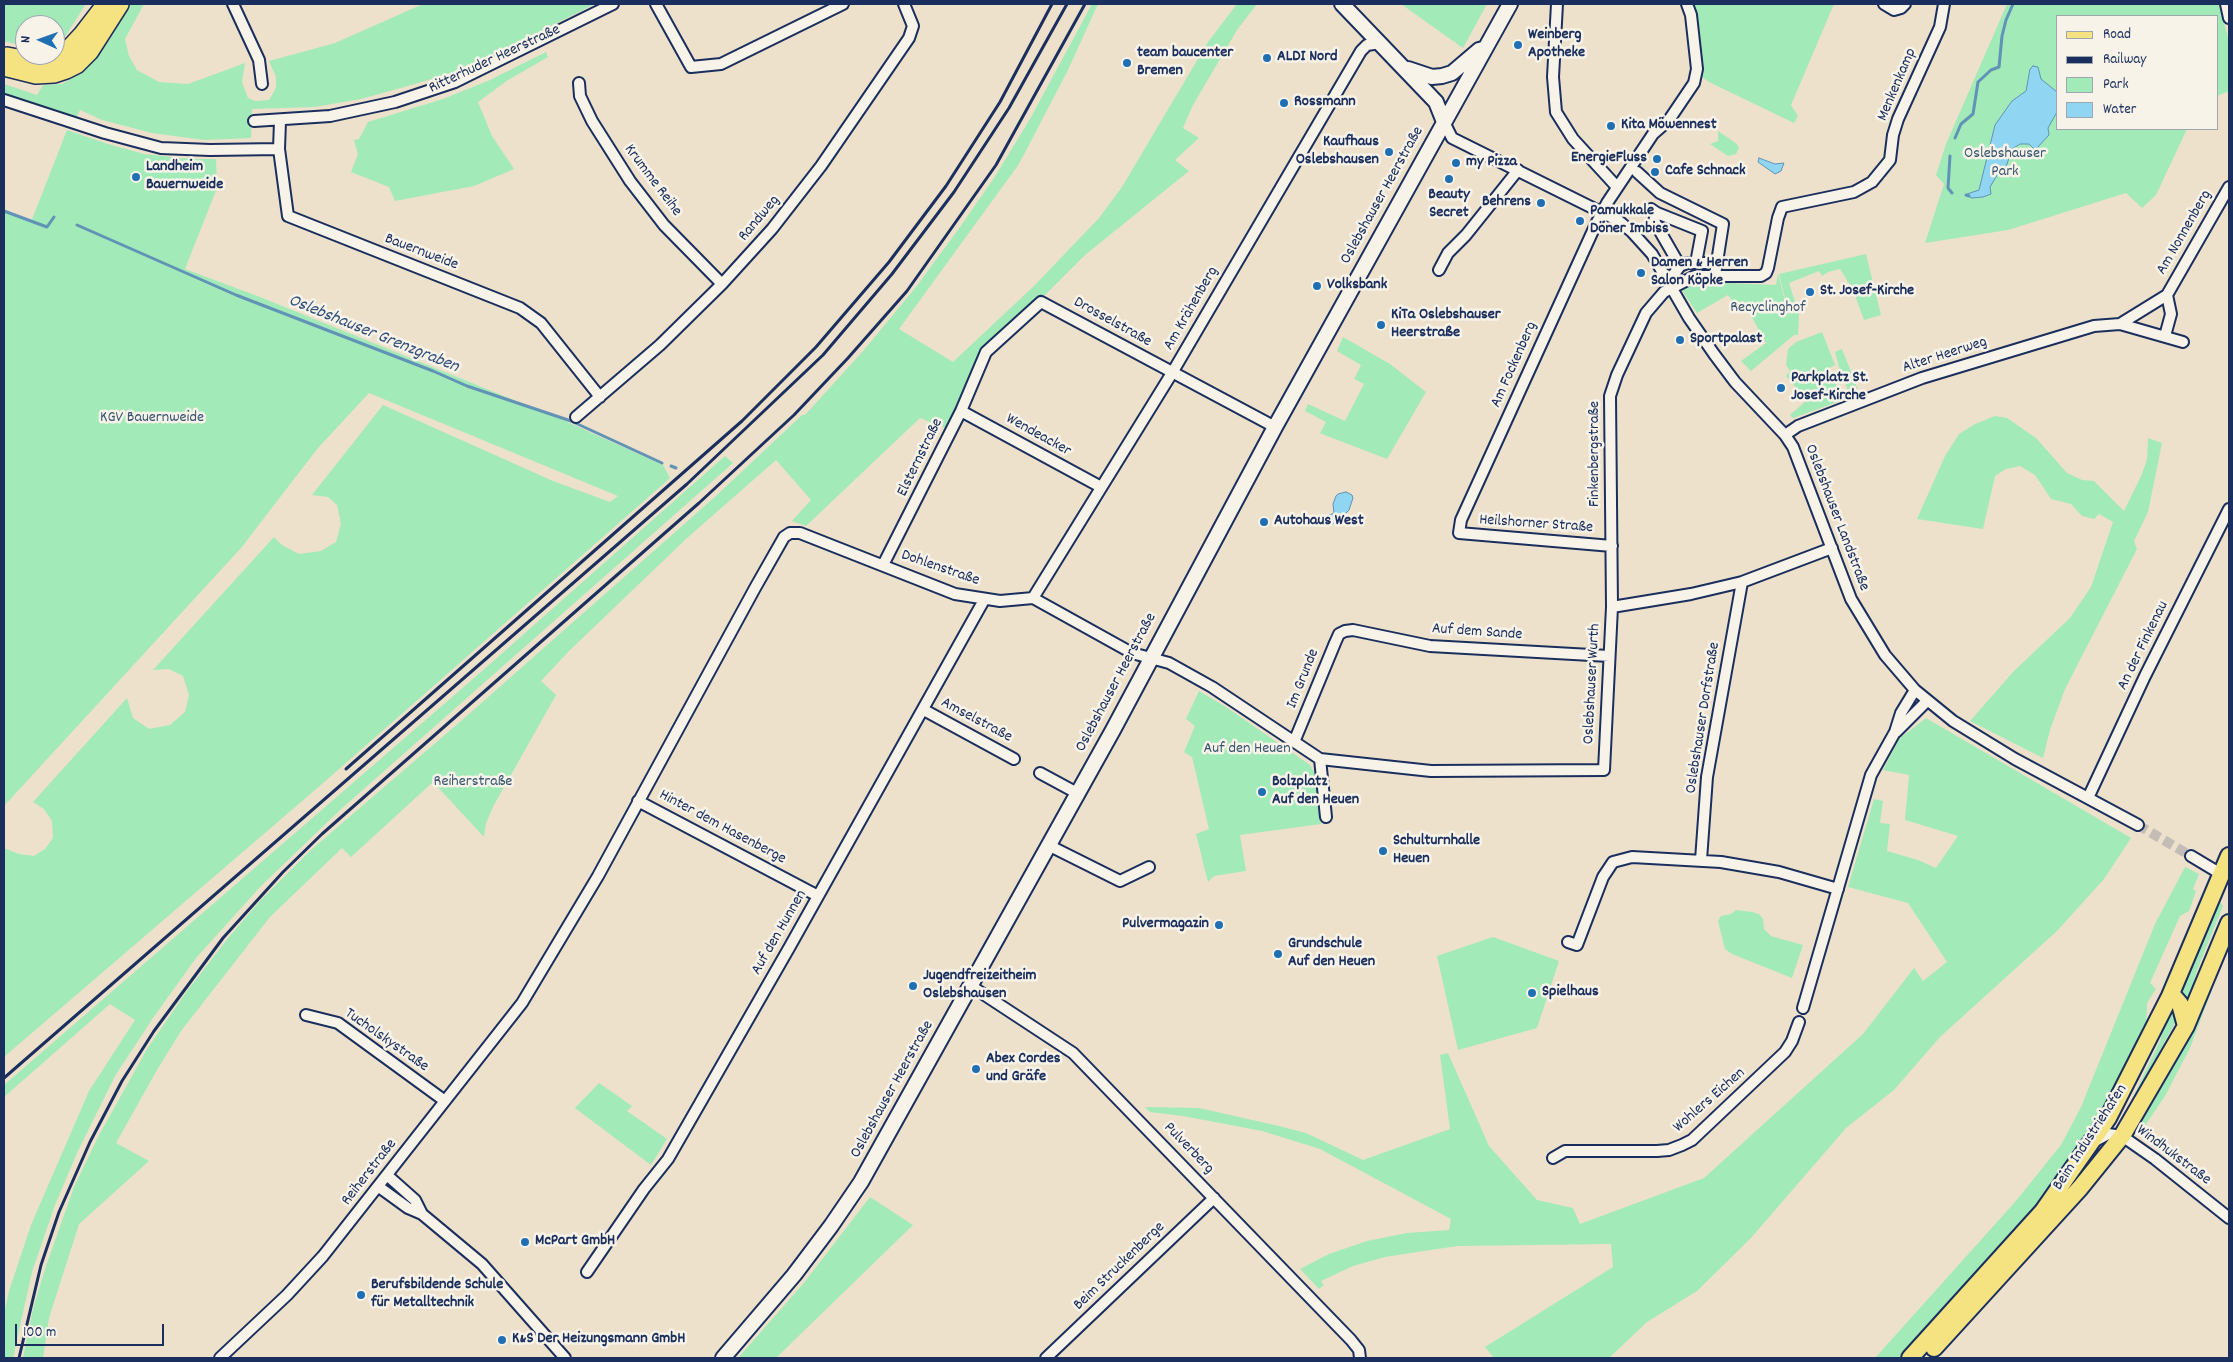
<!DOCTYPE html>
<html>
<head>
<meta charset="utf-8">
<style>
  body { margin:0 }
  #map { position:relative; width:2233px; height:1362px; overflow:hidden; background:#ede1cc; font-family:Dekko,sans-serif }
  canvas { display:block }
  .frame { position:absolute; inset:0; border:5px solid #1b2f5e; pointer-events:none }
  .legend { position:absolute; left:2056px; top:15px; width:162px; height:115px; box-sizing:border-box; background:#f7f3e8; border:1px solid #9fa5b1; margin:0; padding:6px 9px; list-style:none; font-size:15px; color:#1b2f5e }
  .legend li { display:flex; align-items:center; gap:10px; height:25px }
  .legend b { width:25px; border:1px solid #9fa5b1 }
  .north { position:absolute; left:15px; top:15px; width:50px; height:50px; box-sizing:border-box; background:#f7f3e8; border:1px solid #9fa5b1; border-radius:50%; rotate:272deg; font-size:14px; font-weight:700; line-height:20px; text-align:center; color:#1b2f5e }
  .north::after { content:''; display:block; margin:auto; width:18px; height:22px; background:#1f6fb2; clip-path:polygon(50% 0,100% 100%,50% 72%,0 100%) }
  .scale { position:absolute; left:15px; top:1324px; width:149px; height:22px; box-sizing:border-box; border:2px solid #1b2f5e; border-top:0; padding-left:6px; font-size:15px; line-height:18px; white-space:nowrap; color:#1b2f5e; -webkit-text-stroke:4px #f7f3e8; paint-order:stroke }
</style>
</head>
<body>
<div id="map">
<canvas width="2233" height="1362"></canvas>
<div class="frame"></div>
<ul class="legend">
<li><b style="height:6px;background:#f5e382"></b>Road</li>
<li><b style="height:6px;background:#1b2f5e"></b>Railway</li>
<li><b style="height:14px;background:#a2eab8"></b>Park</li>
<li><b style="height:14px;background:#90d6f2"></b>Water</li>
</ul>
<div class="north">N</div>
<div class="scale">100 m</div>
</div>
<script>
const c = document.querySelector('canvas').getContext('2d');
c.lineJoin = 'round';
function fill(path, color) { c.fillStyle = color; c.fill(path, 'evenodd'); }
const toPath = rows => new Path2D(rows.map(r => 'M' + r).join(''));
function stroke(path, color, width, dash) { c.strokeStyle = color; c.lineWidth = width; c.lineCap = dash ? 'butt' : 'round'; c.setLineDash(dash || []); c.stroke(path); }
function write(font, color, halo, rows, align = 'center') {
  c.font = font + ' Dekko,sans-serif'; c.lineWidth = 5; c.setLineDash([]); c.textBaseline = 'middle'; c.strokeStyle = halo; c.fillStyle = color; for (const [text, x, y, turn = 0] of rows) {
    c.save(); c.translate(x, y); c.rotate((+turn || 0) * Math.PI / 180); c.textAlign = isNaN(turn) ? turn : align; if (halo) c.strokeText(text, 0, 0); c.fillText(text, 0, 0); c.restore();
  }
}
fill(toPath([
  [4,4,86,4,66,35,55,41,55,25,25,25,25,46,23,46,4,41],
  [130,4,144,4,125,39,129,56,137,70,159,82,188,84,245,63,242,82,248,98,255,101,269,100,276,88,276,77,269,61,335,43,423,4,595,4,499,52,454,72,415,84,361,99,315,107,252,109,251,138,204,140,152,133,102,120,80,110,76,119,4,96,4,84,37,95,43,85,62,84,85,70,110,39],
  [1092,4,1098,4,1067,72,1019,164,899,329,953,362,1035,285,1099,218,1122,187,1208,42,1237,4,1257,4,1237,30,1193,105,1183,128,1199,138,1175,160,1189,171,1085,255,1044,296,987,347,948,429,920,418,806,526,792,521,811,500,776,460,686,539,569,651,541,681,556,695,494,805,486,823,484,837,433,782,351,857,342,848,270,917,181,1031,157,1070,116,1143,149,1161,79,1224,49,1318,43,1358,23,1358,33,1309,46,1266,74,1187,98,1137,147,1049,187,991,229,937,260,901,311,850,461,721,716,496,802,415,805,415,864,350,916,287,960,227,994,178,1030,119],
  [1401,4,1487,4,1463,48],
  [1695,4,1834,4,1791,105,1798,116,1794,123,1709,82,1702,77],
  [2007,4,2219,4,2229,41,2229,91,2217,96,2217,16,2057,16,2057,129,2187,129,2156,195,2142,208,2126,193,2008,230,1925,243,1944,184,1936,175,1946,144],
  [546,52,548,57,508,80,478,102,492,136,514,169,474,186,395,201,389,187,351,172,358,154,354,140,359,139,368,122,443,99,490,80],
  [67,130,108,144,144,154,191,159,216,159,217,188,185,269,260,297,563,420,663,465,670,478,322,784,4,1057,4,848,19,854,34,856,45,849,53,838,52,821,44,809,33,802,127,698,133,718,149,729,170,725,185,712,189,695,183,676,169,669,153,670,274,537,282,545,299,554,321,551,336,542,341,524,337,505,328,497,312,495,383,405,553,481,610,502,618,496,369,393,318,448,241,548,4,806,4,212,31,222],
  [1718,131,1737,144,1739,148,1736,154,1728,156,1710,144,1718,141],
  [1866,254,1881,315,1864,320,1853,290,1840,269,1828,272,1822,276,1819,271,1789,283,1799,314,1798,335,1794,335,1751,371,1741,361,1766,343,1749,312,1741,313,1728,295,1697,313,1681,289,1684,285,1699,279,1700,282,1776,285,1778,274,1791,322,1779,274],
  [1822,332,1835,365,1829,368,1843,400,1793,418,1790,415,1807,400,1786,376,1790,371,1786,365,1788,349,1796,342],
  [1343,337,1390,364,1426,392,1387,459,1322,434,1320,433,1326,422,1305,411,1308,404,1345,421,1364,384,1354,379,1361,365,1337,351],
  [1842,349,1860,395,1846,400,1843,393,1848,391,1844,379,1839,380,1836,373,1840,370,1835,352],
  [1995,416,2007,418,2036,438,2067,473,2082,480,2094,481,2124,511,2142,474,2147,459,2148,438,2162,443,2148,512,2134,541,2137,549,2065,689,2050,730,2043,758,1970,721,2014,671,2070,618,2091,587,2113,522,2099,514,2094,519,2082,516,2071,504,2051,499,2035,475,2020,466,2006,469,1995,476,1983,529,1917,519,1945,456,1959,434,1975,424],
  [725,456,733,463,340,810,260,887,196,958,153,1018,115,1076,77,1153,55,1205,32,1272,13,1358,4,1358,4,1314,9,1291,31,1225,89,1091,135,1020,110,1004,4,1097,4,1085,481,672],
  [1199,691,1226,707,1310,765,1314,772,1321,824,1240,835,1246,871,1214,876,1208,882,1196,834,1209,829,1192,757,1184,752,1195,726,1186,719],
  [1926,718,2131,838,2104,879,2057,931,1940,1037,1894,1090,1846,1128,1751,1238,1697,1291,1647,1322,1609,1358,1494,1358,1485,1347,1613,1267,1611,1244,1458,1246,1437,1249,1385,1257,1353,1266,1321,1281,1324,1285,1319,1289,1300,1269,1329,1254,1367,1241,1407,1233,1449,1230,1451,1219,1320,1149,1262,1131,1183,1116,1150,1112,1145,1107,1199,1108,1279,1126,1306,1133,1363,1160,1450,1129,1440,1055,1448,1053,1489,1146,1537,1200,1573,1208,1580,1224,1704,1178,1863,1034,1914,968,1923,981,1947,962,1908,903,1848,887,1874,799,1883,801,1880,823,1890,824,1887,851,1918,860,1936,868,1958,836,1905,820,1909,775,1883,770,1899,739],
  [2185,867,2199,874,2193,889,2196,891,2189,911,2180,916,2150,983,2156,989,2147,1003,2146,1029,2120,1086,2060,1177,2031,1213,1900,1358,1875,1358,2015,1202,2061,1145,2081,1107,2155,924],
  [2220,902,2223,906,2197,970,2188,1003,2178,990,2214,908],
  [1736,910,1752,912,1759,914,1763,919,1764,929,1771,936,1803,945,1792,978,1732,954,1725,949,1718,921,1721,916,1731,914],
  [1493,937,1559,961,1537,1028,1458,1050,1437,956],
  [2216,979,2190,1048,2165,1096,2138,1136,2138,1123,2167,1072,2186,1046],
  [2173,1005,2176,1021,2151,1067,2143,1089,2123,1118,2160,1041,2166,1017],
  [599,1083,632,1106,627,1111,667,1139,651,1165,575,1108],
  [870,1197,913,1225,776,1358,738,1358,803,1284]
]), '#a2eab8');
const water = toPath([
  [2033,66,2038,67,2041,79,2057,92,2057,112,2048,128,2049,135,2035,150,2029,144,2020,144,2012,149,2006,167,1999,172,1990,187,1991,194,1983,197,1971,198,1967,194,1979,190,1995,125,2012,101,2026,91,2030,69,2033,66],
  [1759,158,1775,164,1784,163,1781,171,1775,174,1758,162,1759,158],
  [1346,492,1352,495,1353,498,1349,510,1336,523,1327,525,1325,519,1327,516,1334,513,1333,504,1336,496,1338,494,1346,492]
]);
fill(water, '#90d6f2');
stroke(water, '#6193b7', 1);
stroke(toPath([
  [1955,138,1961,124,1973,114,1978,82,1991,70,1999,67,2002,36,2006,20,2013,4],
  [1950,156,1948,188,1952,193],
  [1966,195,1969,196],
  [4,211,47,227,54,217],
  [77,225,236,295,433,371,467,386,571,421,662,463],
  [671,466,676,468]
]), '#6193b7', 3);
stroke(toPath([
  [2138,825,2191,856]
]), '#c3bdb6', 10, [10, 5]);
const street = toPath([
  [233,4,259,60,262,84],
  [656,4,691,67,721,64,843,4],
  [1557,4,1553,77,1556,112,1573,139,1617,187],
  [1884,4,1894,10,1901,8,1905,4],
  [2226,4,2229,18],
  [579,83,580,96,592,121,630,181,664,225,722,284],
  [4,100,105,133,161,148,210,150,279,149],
  [254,121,330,116,395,102,455,82,613,4],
  [280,121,279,149,288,216,520,308,541,323,600,397],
  [1444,122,1452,138,1619,221,1632,232,1652,254,1689,318,1714,354,1735,382,1785,435,1793,447,1851,599,1885,655,1915,690,1953,721,2015,759,2138,825],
  [1637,172,1660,193,1723,224,1715,275],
  [1651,209,1657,213,1654,221,1680,266],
  [1657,213,1702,231,1696,263],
  [1439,270,1448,253,1466,235,1518,170],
  [1671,288,1674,274,1680,266,1687,263,1717,263],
  [2120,324,2183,342],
  [2165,336,2171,314,2167,295],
  [961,411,1101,487],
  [576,417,660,345,722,284,772,229,821,166,909,38,913,26,904,4],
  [1785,435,1798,426,1922,378,2094,326,2120,324,2167,295,2229,187],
  [1612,546,1459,533,1461,520,1596,224,1607,203,1653,134,1669,120,1694,83,1697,69,1691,15,1687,4],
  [883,565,961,411,986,352,1041,302,1275,427],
  [1033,598,1172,373,1361,51,1367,45,1380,43],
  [1612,607,1610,396,1617,375,1646,313,1664,292,1695,276,1761,276,1766,273,1768,268,1778,218,1782,207,1854,192,1872,182,1890,160,1893,135,1898,119,1940,27,1944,4],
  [924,710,1014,759],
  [1896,732,1927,701],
  [1294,742,1335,643,1339,634,1345,631,1353,630,1430,646,1609,656],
  [1320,759,1326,817],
  [1040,773,1077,793],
  [2088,798,2145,676,2229,509],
  [638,801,818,896],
  [1048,845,1120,881,1149,867],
  [2191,856,2221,874],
  [1701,860,1707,777,1742,582],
  [1568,942,1577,945,1603,877,1613,862,1632,857,1721,862,1779,872,1838,889],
  [971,986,1073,1053,1351,1340,1359,1350,1360,1358],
  [1803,1008,1871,775,1895,732,1901,713,1915,690],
  [306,1015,338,1023,445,1101],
  [2093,1142,2108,1134,2122,1136,2155,1159,2229,1218],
  [1553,1158,1565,1151,1657,1151,1669,1150,1682,1145,1692,1140,1785,1052,1792,1041,1799,1022],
  [388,1176,415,1200,422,1214],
  [379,1187,408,1208,422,1214,482,1264,565,1358],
  [587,1272,644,1189,668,1159,789,948,984,600],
  [220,1358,287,1295,323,1256,522,1003,598,876,755,588,784,537,790,533,800,533,955,594,1000,601,1033,598,1132,653,1169,663,1212,687,1320,759,1431,771,1604,770,1612,607,1691,594,1742,582,1832,548],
  [1046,1358,1214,1198]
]);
const secondary = toPath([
  [1342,4,1436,102,1444,122],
  [1408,69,1432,77,1442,76,1452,73,1479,50,1483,49],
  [723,1358,794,1275,831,1226,861,1182,1113,730,1275,427,1510,4]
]);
const primary = toPath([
  [2170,996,2174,997,2180,1004,2186,1026],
  [1934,1348,2080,1188,2122,1136,2186,1026,2229,923],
  [1910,1358,2043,1211,2108,1118,2170,996,2229,856]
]);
const highway = toPath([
  [7,57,23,60,42,61,56,58,69,50,83,35,103,9],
  [4,66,36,74,54,73,66,69,76,64,89,51,119,4]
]);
stroke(street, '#1b2f5e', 14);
stroke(secondary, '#1b2f5e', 18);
stroke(primary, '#1b2f5e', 20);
stroke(highway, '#1b2f5e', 22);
stroke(street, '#f7f3e8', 10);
stroke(secondary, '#f7f3e8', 14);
stroke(primary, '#f5e382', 16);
stroke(highway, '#f5e382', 19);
stroke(toPath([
  [346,769,742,421,816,347,889,262,946,186,1000,102,1052,4],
  [4,1078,687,484,823,355,892,274,954,192,1009,108,1067,4],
  [19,1358,41,1265,59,1212,90,1142,122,1081,154,1031,223,938,283,872,322,834,699,503,794,415,848,358,907,291,996,165,1085,4]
]), '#1b2f5e', 3);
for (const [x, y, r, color] of [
  [1518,45,5,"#1f6fb2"],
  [1267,58,5,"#1f6fb2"],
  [1127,63,5,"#1f6fb2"],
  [1284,103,5,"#1f6fb2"],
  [1611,126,5,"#1f6fb2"],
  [1389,152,5,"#1f6fb2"],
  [1657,159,5,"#1f6fb2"],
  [1456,163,5,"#1f6fb2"],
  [1655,172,5,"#1f6fb2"],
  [136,177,5,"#1f6fb2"],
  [1449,179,5,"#1f6fb2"],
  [1541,203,5,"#1f6fb2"],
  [1580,221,5,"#1f6fb2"],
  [1641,273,5,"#1f6fb2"],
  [1317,286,5,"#1f6fb2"],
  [1810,292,5,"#1f6fb2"],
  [1381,325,5,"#1f6fb2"],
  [1680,340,5,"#1f6fb2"],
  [1781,388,5,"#1f6fb2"],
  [1264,522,5,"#1f6fb2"],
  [1262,792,5,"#1f6fb2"],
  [1383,851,5,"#1f6fb2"],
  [1219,925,5,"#1f6fb2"],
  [1278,954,5,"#1f6fb2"],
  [913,986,5,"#1f6fb2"],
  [1532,993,5,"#1f6fb2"],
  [976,1069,5,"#1f6fb2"],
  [525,1242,5,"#1f6fb2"],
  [361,1295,5,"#1f6fb2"],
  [502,1340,5,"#1f6fb2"]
]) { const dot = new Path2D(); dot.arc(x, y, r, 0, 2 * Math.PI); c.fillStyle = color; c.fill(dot); stroke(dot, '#f7f3e8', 2); }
write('bold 16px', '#1b2f5e', '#f7f3e8', [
  ["Weinberg",1528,36],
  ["Apotheke",1528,54],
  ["team baucenter",1137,54],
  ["Bremen",1137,72],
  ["ALDI Nord",1277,58],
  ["Rossmann",1294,103],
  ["Kita Möwennest",1621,126],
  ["Kaufhaus",1379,143,"right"],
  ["Oslebshausen",1379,161,"right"],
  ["EnergieFluss",1647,159,"right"],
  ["my Pizza",1466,163],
  ["Landheim",146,168],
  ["Bauernweide",146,186],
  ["Cafe Schnack",1665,172],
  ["Beauty",1449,196,"center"],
  ["Secret",1449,214,"center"],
  ["Behrens",1531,203,"right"],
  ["Pamukkale",1590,212],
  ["Döner Imbiss",1590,230],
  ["Damen & Herren",1651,264],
  ["Salon Köpke",1651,282],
  ["Volksbank",1327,286],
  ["St. Josef-Kirche",1820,292],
  ["KiTa Oslebshauser",1391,316],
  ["Heerstraße",1391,334],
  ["Sportpalast",1690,340],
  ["Parkplatz St.",1791,379],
  ["Josef-Kirche",1791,397],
  ["Autohaus West",1274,522],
  ["Bolzplatz",1272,783],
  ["Auf den Heuen",1272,801],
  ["Schulturnhalle",1393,842],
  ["Heuen",1393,860],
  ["Pulvermagazin",1209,925,"right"],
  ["Grundschule",1288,945],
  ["Auf den Heuen",1288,963],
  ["Jugendfreizeitheim",923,977],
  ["Oslebshausen",923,995],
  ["Spielhaus",1542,993],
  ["Abex Cordes",986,1060],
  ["und Gräfe",986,1078],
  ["McPart GmbH",535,1242],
  ["Berufsbildende Schule",371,1286],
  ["für Metalltechnik",371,1304],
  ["K&S Der Heizungsmann GmbH",512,1340]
], 'left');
write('16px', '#1b2f5e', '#f7f3e8', [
  ["Ritterhuder Heerstraße",495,60,-25],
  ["Menkenkamp",1898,85,-67],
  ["Krumme Reihe",652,181,53],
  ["Oslebshauser Heerstraße",1383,196,-61],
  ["Randweg",760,219,-50],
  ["Am Nonnenberg",2185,233,-60],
  ["Bauernweide",421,253,21],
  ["Am Krähenberg",1192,309,-60],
  ["Drosselstraße",1112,323,29],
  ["Alter Heerweg",1945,356,-18],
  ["Am Fockenberg",1515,365,-66],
  ["Wendeacker",1038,436,29],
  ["Finkenbergstraße",1596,454,-90],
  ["Elsternstraße",921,458,-64],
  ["Oslebshauser Landstraße",1836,518,69],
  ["Heilshorner Straße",1536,525,4],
  ["Dohlenstraße",940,569,19],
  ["Auf dem Sande",1477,633,4],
  ["An der Finkenau",2144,646,-64],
  ["Im Grunde",1304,679,-68],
  ["Oslebshauser Heerstraße",1117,683,-62],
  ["Oslebshauser Wurth",1593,684,-87],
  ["Oslebshauser Dorfstraße",1704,718,-81],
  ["Amselstraße",976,721,28],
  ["Hinter dem Hasenberge",722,828,28],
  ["Auf den Hunnen",780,933,-60],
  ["Tucholskystraße",386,1041,35],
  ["Oslebshauser Heerstraße",893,1090,-61],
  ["Wohlers Eichen",1710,1101,-41],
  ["Beim Industriehafen",2091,1138,-57],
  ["Pulverberg",1188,1149,46],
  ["Windhukstraße",2173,1156,37],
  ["Reiherstraße",370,1173,-52],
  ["Beim Struckenberge",1120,1267,-44]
]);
write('16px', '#365470', '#f7f3e8', [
  ["Oslebshauser",2005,155],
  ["Park",2005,173],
  ["Recyclinghof",1768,309],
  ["KGV Bauernweide",152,419],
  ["Auf den Heuen",1247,750],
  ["Reiherstraße",473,783]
]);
write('italic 18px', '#32507c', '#f7f3e8', [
  ["Oslebshauser Grenzgraben",373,335,22]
]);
</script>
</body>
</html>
